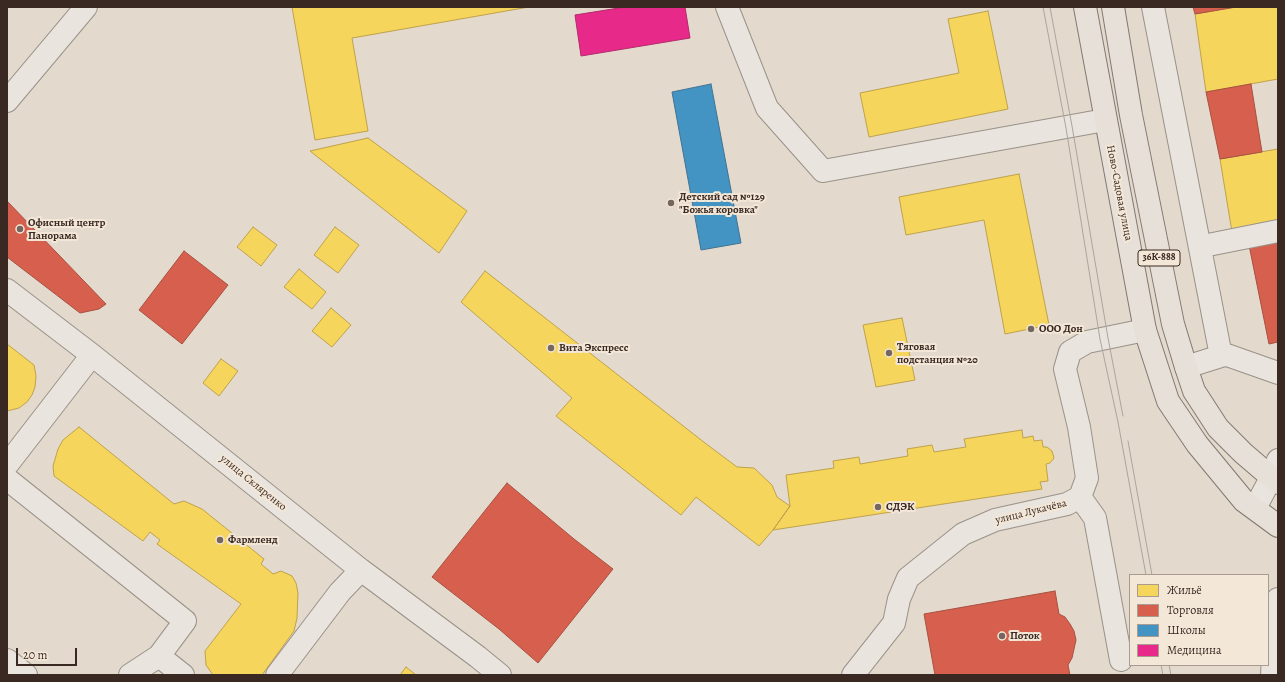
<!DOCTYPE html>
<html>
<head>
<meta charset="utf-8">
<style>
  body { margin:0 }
  #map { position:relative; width:1285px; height:682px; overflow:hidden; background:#e3d9cc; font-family:Alegreya,serif }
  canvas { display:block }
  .frame { position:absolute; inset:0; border:8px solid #3a2922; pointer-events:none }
  .legend { position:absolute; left:1129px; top:574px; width:140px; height:92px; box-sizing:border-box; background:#f3e7d8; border:1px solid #a99b8f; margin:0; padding:5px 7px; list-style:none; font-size:12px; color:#3a2922 }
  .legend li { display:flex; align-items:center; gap:8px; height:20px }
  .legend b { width:20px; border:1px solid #a99b8f }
  .scale { position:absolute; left:16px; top:648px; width:61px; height:18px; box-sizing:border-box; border:2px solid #3a2922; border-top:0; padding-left:5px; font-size:12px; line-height:14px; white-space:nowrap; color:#3a2922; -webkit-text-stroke:3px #f3e7d8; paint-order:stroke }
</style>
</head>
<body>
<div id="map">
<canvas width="1285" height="682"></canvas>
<div class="frame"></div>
<ul class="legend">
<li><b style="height:11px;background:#f6d55c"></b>Жильё</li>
<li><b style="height:11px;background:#d6604d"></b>Торговля</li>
<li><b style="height:11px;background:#4393c3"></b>Школы</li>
<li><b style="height:11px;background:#e7298a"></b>Медицина</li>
</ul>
<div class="scale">20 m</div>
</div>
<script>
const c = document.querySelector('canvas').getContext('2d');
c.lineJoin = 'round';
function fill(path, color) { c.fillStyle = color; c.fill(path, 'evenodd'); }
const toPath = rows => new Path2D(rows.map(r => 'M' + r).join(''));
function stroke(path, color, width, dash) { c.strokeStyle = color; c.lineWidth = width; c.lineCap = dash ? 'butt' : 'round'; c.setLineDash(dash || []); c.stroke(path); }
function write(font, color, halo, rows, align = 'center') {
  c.font = font + ' Alegreya,serif'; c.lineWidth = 4; c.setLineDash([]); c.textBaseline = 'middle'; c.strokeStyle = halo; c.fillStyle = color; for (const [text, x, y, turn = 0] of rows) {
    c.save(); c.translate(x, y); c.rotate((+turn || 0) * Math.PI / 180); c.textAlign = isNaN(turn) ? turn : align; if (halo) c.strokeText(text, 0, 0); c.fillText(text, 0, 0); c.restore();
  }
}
const homes = toPath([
  [292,7,529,7,352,38,368,131,315,140,292,7],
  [1236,7,1278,7,1278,79,1206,92,1195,14,1236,7],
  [988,11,1008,109,869,137,860,93,959,73,948,19,988,11],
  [368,138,467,211,439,253,310,151,368,138],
  [1278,149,1278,230,1233,238,1220,159,1278,149],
  [1019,174,1049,325,1005,334,984,220,906,235,899,197,1019,174],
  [253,227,277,245,261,266,237,247,253,227],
  [335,227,359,245,338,273,314,255,335,227],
  [299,269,326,292,312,309,284,287,299,269],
  [485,271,705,443,737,467,754,468,772,485,777,497,790,506,773,530,759,546,696,497,681,515,556,416,572,398,461,302,485,271],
  [331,308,351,325,332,347,312,331,331,308],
  [902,318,915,380,876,387,863,325,902,318],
  [7,344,34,365,36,376,35,387,32,395,27,402,19,408,7,411,7,344],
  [221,359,238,371,219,396,203,383,221,359],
  [79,427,174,504,184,501,202,509,264,559,261,564,273,574,281,571,292,576,296,583,298,593,297,618,294,631,262,675,213,675,206,665,205,651,241,604,157,544,160,540,150,532,143,541,54,476,53,466,58,449,63,440,79,427],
  [1022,430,1023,438,1033,436,1034,441,1042,440,1043,447,1047,447,1052,451,1054,458,1050,463,1046,464,1048,481,1040,482,1042,489,773,530,790,506,786,475,834,468,833,461,859,457,860,464,908,456,907,449,932,445,934,452,966,447,964,439,1022,430],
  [406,667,416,675,400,675,406,667]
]);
fill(homes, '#f6d55c');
stroke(homes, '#bea14b', 1);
const shops = toPath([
  [1193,7,1236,7,1195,14,1193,7],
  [1251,84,1262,152,1220,159,1206,92,1251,84],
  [7,201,106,304,99,309,80,313,7,257,7,201],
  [1278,239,1278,342,1269,344,1249,245,1278,239],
  [184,251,228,285,182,344,139,310,184,251],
  [507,483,574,539,613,569,538,663,499,629,432,577,507,483],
  [1055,591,1059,614,1065,617,1070,624,1074,631,1076,640,1072,658,1068,665,1070,675,935,675,924,614,1055,591]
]);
fill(shops, '#d6604d');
stroke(shops, '#a75040', 1);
const schools = toPath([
  [711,84,741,243,701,250,672,92,711,84]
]);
fill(schools, '#4393c3');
stroke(schools, '#407393', 1);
const health = toPath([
  [625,7,685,7,690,38,581,56,575,15,625,7]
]);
fill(health, '#e7298a');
stroke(health, '#b3296b', 1);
const minor = toPath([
  [727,7,767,108,823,171,1105,120],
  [1153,7,1221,356],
  [7,101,86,7],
  [1208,245,1278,231],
  [7,290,92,355,361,570,478,657,500,675],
  [1186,367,1221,356,1227,355,1278,373],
  [7,465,92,355],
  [7,479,185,621,159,656,183,675],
  [1080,497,1095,518,1121,660],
  [1255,508,1271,478,1278,460],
  [7,660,26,675],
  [130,675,159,656],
  [277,675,340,592,361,570],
  [853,675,894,623,899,599,908,578,963,534,995,520,1067,504,1080,497,1087,478,1079,427,1065,369,1070,352,1087,342,1145,330],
  [1272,675,1276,603,1278,599]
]);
const major = toPath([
  [1085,7,1145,330,1168,401,1197,444,1244,501,1278,526],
  [1113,7,1131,115,1173,324,1186,367,1194,391,1218,428,1243,453,1278,483]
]);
stroke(minor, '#999289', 24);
stroke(major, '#827a73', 24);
stroke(minor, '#e9e4de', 22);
stroke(major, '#e6e0d8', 22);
stroke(toPath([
  [1043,7,1066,128,1100,339,1118,422,1146,575],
  [1050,7,1072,126,1108,338,1123,416],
  [1128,441,1152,575],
  [1161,665,1163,675],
  [1169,665,1171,675]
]), '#aba59f', 1);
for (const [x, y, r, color] of [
  [671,203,4,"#75675e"],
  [20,229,4,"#75675e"],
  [1031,329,4,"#75675e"],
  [551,348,4,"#75675e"],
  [889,353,4,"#75675e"],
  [878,507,4,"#75675e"],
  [220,540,4,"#75675e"],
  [1002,636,4,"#75675e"]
]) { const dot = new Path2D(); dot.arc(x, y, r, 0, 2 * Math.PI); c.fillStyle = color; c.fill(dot); stroke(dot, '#f3e7d8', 1.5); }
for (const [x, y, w] of [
  [1159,258,42]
]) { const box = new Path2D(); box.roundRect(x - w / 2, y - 8, w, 16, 3); c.fillStyle = '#f3e7d8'; c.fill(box); stroke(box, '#3a2922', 1); }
write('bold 10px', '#3a2922', null, [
  ["36К-888",1159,258]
]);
write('11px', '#3a2922', '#f3e7d8', [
  ["Ново-Садовая улица",1119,193,79],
  ["улица Скляренко",253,483,39],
  ["улица Лукачёва",1031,512,-14]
]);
write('bold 11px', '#3a2922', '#f3e7d8', [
  ["Детский сад №129",679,197],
  ["\"Божья коровка\"",679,210],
  ["Офисный центр",28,223],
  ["Панорама",28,236],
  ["ООО Дон",1039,329],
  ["Тяговая",897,347],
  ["подстанция №20",897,360],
  ["Вита Экспресс",559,348],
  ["СДЭК",886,507],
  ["Фармленд",228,540],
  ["Поток",1010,636]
], 'left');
</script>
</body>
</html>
